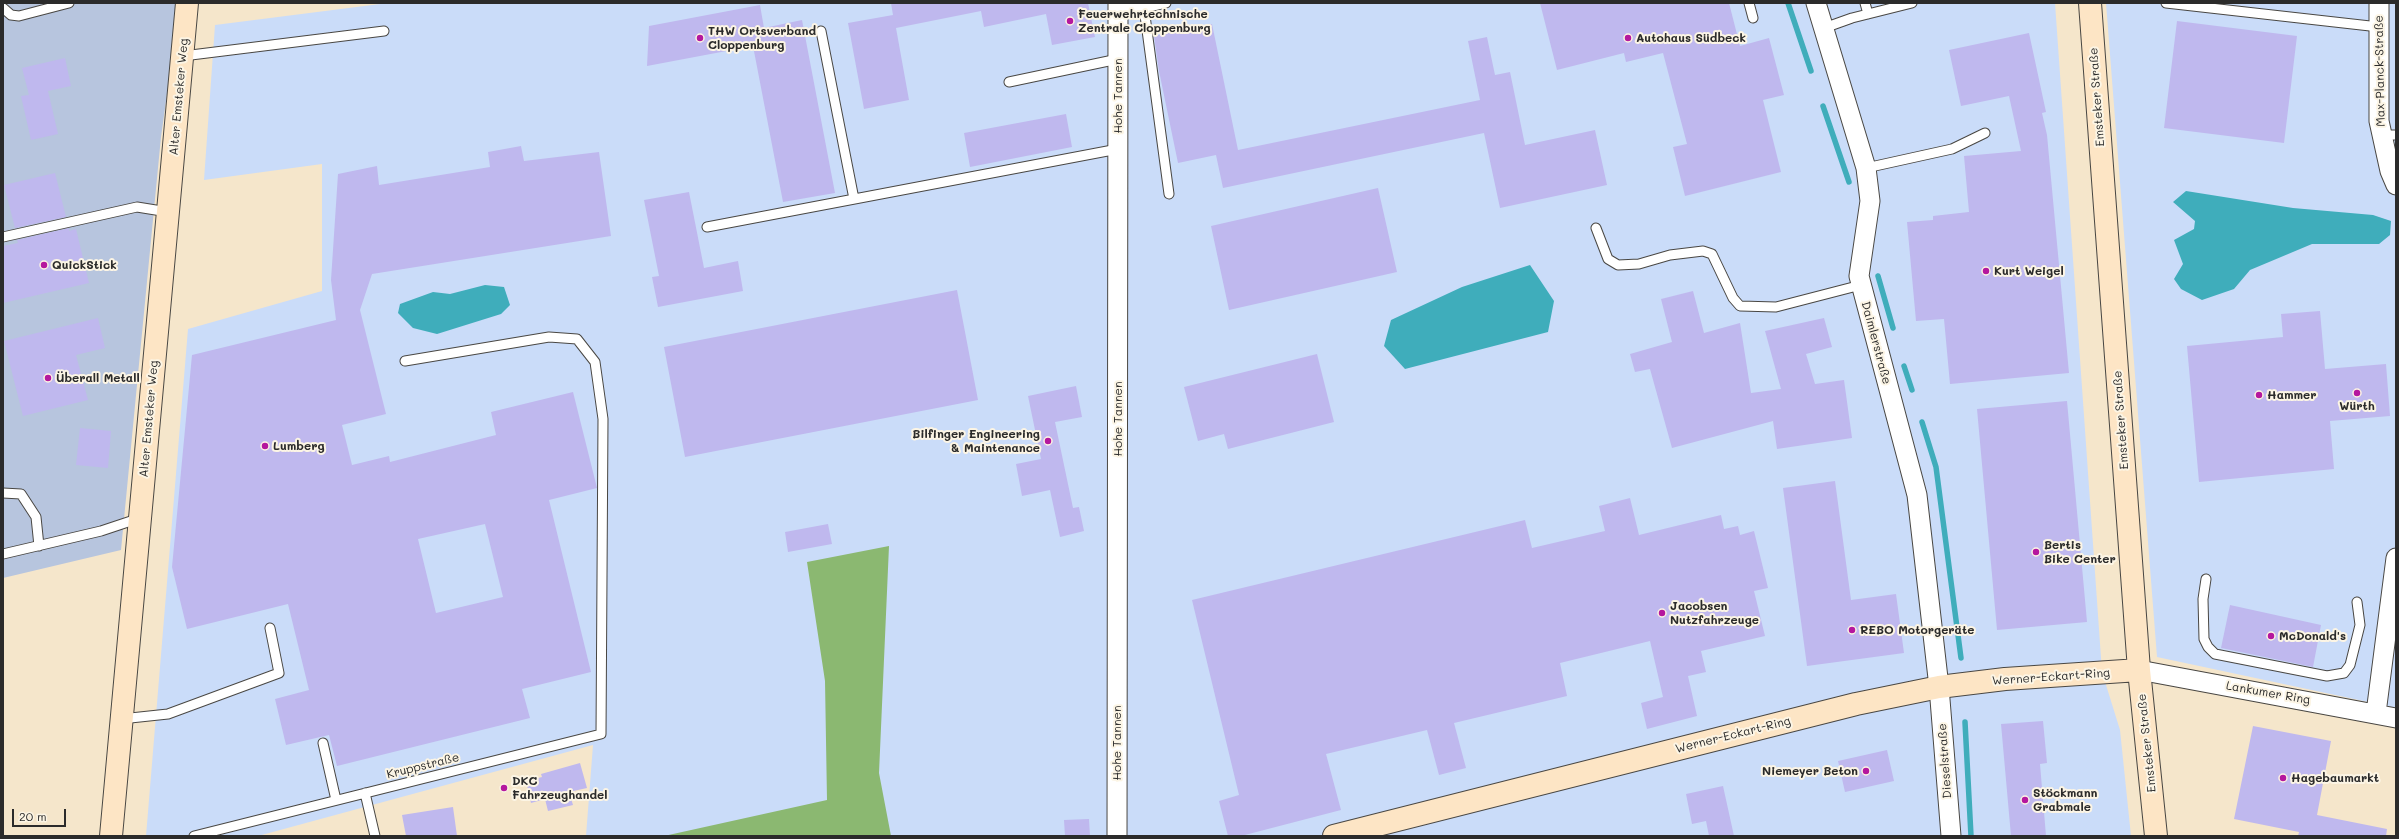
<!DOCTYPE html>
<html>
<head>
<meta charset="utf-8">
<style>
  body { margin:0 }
  #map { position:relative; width:2399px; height:839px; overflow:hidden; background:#f5e6cb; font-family:Mali,sans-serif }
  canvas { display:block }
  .frame { position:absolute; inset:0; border:4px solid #2b2b2b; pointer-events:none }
  .scale { position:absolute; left:12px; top:809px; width:54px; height:18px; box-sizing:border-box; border:2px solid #2b2b2b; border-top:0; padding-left:5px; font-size:12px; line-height:14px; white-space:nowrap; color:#2b2b2b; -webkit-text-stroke:3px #fcf5e5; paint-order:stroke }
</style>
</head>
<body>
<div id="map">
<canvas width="2399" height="839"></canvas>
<div class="frame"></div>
<div class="scale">20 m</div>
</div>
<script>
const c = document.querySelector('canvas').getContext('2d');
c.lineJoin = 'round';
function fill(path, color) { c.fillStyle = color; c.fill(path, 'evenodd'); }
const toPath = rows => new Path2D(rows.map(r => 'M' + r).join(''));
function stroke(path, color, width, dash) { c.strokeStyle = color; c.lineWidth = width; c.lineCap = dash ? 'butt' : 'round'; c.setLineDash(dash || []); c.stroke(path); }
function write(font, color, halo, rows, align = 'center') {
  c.font = font + ' Mali,sans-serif'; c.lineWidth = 4; c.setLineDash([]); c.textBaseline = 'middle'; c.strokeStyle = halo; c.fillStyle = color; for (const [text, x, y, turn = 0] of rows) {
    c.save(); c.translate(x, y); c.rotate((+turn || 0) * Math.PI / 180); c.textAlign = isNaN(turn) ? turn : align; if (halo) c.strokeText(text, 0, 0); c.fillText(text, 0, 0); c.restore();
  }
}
fill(toPath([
  [388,3,2055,3,2102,672,2120,730,2131,836,586,836,593,745,258,836,146,836,188,329,322,291,322,164,204,180,215,25],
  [2106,3,2396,3,2396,708,2157,657]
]), '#cadcf9');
fill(toPath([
  [3,3,177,3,179,8,161,137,121,550,3,578]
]), '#b7c5de');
fill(toPath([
  [889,546,879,773,891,836,664,836,827,800,825,681,807,562]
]), '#8bb871');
fill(toPath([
  [2186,191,2293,208,2373,215,2391,221,2390,235,2379,244,2312,244,2250,270,2234,289,2202,300,2181,289,2174,279,2183,264,2174,240,2194,229,2195,221,2173,202],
  [1530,265,1554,301,1548,332,1405,369,1384,346,1391,320,1462,287],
  [485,285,504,287,510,305,501,314,437,334,413,328,398,313,400,304,433,292,450,294]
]), '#3fadbb');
stroke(toPath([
  [1788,3,1811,71],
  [1823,106,1849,182],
  [1878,276,1893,328],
  [1904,366,1912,390],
  [1922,422,1936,467,1961,658],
  [1965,722,1971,836]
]), '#3fadbb', 5.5);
fill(toPath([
  [891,3,1088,3,1095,37,1052,45,1046,14,984,27,981,11,896,28,909,100,864,109,848,23,893,15],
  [1540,3,1729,3,1740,46,1769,38,1784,95,1763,100,1781,172,1685,196,1673,147,1687,144,1663,53,1626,62,1624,53,1557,70],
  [760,5,764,28,802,20,835,193,783,202,753,46,647,66,649,26],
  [2177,21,2297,36,2284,143,2164,128],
  [1212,24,1238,150,1480,100,1468,41,1487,37,1495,75,1510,72,1525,145,1595,130,1607,185,1500,208,1484,133,1223,188,1216,155,1178,163,1159,71,1154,36],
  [2029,33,2046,112,2042,113,2047,135,2069,373,1950,384,1944,319,1916,321,1907,222,1933,220,1933,216,1969,212,1964,156,2021,151,2009,96,1961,106,1949,50],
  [65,58,71,86,48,91,58,134,31,140,21,96,29,95,22,68],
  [1066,114,1072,147,970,167,964,133],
  [521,146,524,161,599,152,611,236,372,274,360,310,386,414,342,425,352,465,389,456,390,462,496,435,491,412,573,392,597,488,549,500,591,672,522,689,530,718,337,766,329,735,286,745,275,699,309,690,288,604,187,629,172,567,192,355,336,320,331,280,338,174,377,166,379,185,490,167,488,152],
  [485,524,503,597,436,613,418,539],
  [55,173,66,217,15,228,4,185],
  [1378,188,1397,272,1229,310,1211,226],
  [689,192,704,268,738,261,743,291,658,307,652,277,659,276,644,200],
  [69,228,69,231,76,229,89,283,3,303,3,246,18,243,17,240],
  [957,290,978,400,685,457,664,347],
  [1693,291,1704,333,1740,323,1751,393,1781,389,1765,331,1824,318,1832,347,1806,354,1815,384,1844,380,1852,438,1777,449,1773,421,1672,448,1650,369,1635,372,1630,354,1672,342,1661,299],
  [2320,311,2325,369,2386,364,2390,416,2330,421,2334,469,2199,482,2187,346,2283,337,2281,314],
  [98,318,105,348,76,355,88,400,23,416,4,341],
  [1317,354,1334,422,1228,449,1224,434,1198,441,1184,387],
  [1076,386,1082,417,1055,422,1073,508,1079,507,1084,531,1060,537,1050,490,1022,496,1016,464,1041,459,1028,396],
  [2067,401,2087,622,1997,630,1977,409],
  [80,428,111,431,108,468,76,465],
  [1835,481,1851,600,1896,594,1904,653,1807,666,1783,488],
  [1630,498,1639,535,1721,515,1724,529,1738,526,1740,535,1754,531,1768,588,1754,591,1765,636,1701,651,1706,672,1688,676,1697,716,1647,729,1641,703,1663,697,1650,641,1560,663,1567,696,1454,723,1466,768,1439,775,1427,730,1326,754,1341,810,1241,836,1228,836,1219,801,1239,795,1192,600,1525,520,1532,548,1605,531,1599,506],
  [828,524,832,544,788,552,785,532],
  [2230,605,2321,625,2313,667,2221,648],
  [2043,721,2047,763,2040,764,2046,836,2011,836,2001,724],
  [2253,726,2331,741,2317,815,2387,829,2386,836,2298,836,2299,832,2234,819],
  [1887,750,1894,781,1845,792,1838,761],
  [580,763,587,788,569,792,573,805,548,811,545,799,531,803,526,781,542,777,541,774],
  [1723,786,1734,836,1709,836,1706,821,1692,824,1686,794],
  [453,807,457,836,406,836,402,815],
  [1089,819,1090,836,1065,836,1064,820]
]), '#bfb8ee');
const lane = toPath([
  [1749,3,1753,18],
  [1865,3,1868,14],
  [2166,3,2379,27],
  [3,8,11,15,19,16,69,3],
  [1118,8,1144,8,1166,3],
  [1144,8,1169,194],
  [1824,28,1852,18,1912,3],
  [821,31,854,199],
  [183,56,384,31],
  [1009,82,1118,59],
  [2382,135,2396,135],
  [1866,168,1952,149,1985,133],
  [707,227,1118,149],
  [1596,228,1608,259,1618,265,1639,264,1670,255,1703,251,1712,254,1733,298,1740,306,1776,307,1861,285],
  [3,237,137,207,168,212],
  [3,493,21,494,36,517,39,546],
  [3,554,101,531,140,518],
  [2206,579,2203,599,2204,639,2208,647,2215,654,2327,676,2344,673,2350,665,2360,625,2357,602],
  [121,719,168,714,279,673,270,628],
  [323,743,336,800],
  [365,793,375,836],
  [194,836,601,734,603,419,595,362,577,339,549,337,405,361]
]);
const street = toPath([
  [1816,3,1866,168,1870,201,1859,276,1917,495,1939,687,1951,836],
  [2379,3,2379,121,2390,171,2396,185],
  [2139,670,2396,718],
  [2376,713,2396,558],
  [1117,836,1118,3]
]);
const secondary = toPath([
  [2090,3,2139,670,2156,836],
  [111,836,187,3],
  [1334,836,1856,704,1939,687,2005,679,2139,670]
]);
stroke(lane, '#494743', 11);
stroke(street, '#494743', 21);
stroke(secondary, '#494743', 24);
stroke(lane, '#fff', 9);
stroke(street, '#fff', 19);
stroke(secondary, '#fde5c5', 22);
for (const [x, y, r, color] of [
  [1070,21,4,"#b5179e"],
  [700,38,4,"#b5179e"],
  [1628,38,4,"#b5179e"],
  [44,265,4,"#b5179e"],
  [1986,271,4,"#b5179e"],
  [48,378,4,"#b5179e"],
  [2357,393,4,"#b5179e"],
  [2259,395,4,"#b5179e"],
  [1048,441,4,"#b5179e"],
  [265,446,4,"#b5179e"],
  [2036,552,4,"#b5179e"],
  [1662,613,4,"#b5179e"],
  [1852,630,4,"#b5179e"],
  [2271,636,4,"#b5179e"],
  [1866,771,4,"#b5179e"],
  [2283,778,4,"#b5179e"],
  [504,788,4,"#b5179e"],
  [2025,800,4,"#b5179e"]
]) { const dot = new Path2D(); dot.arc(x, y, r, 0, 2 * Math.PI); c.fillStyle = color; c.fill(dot); stroke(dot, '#fcf5e5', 1.5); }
write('bold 12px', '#2b2b2b', '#fcf5e5', [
  ["Feuerwehrtechnische",1078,14],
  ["Zentrale Cloppenburg",1078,28],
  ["THW Ortsverband",708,31],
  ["Cloppenburg",708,45],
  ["Autohaus Südbeck",1636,38],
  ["QuickStick",52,265],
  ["Kurt Weigel",1994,271],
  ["Überall Metall",56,378],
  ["Hammer",2267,395],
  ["Würth",2357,406,"center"],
  ["Bilfinger Engineering",1040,434,"right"],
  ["& Maintenance",1040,448,"right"],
  ["Lumberg",273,446],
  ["Bertis",2044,545],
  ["Bike Center",2044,559],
  ["Jacobsen",1670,606],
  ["Nutzfahrzeuge",1670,620],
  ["REBO Motorgeräte",1860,630],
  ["McDonald's",2279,636],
  ["Niemeyer Beton",1858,771,"right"],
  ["Hagebaumarkt",2291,778],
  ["DKC",512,781],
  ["Fahrzeughandel",512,795],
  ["Stöckmann",2033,793],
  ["Grabmale",2033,807]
], 'left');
write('12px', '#2b2b2b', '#fcf5e5', [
  ["Max-Planck-Straße",2380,71,-91],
  ["Hohe Tannen",1118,96,-90],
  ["Alter Emsteker Weg",179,97,-85],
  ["Emsteker Straße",2097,97,-94],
  ["Daimlerstraße",1876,343,75],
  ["Alter Emsteker Weg",149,419,-85],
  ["Hohe Tannen",1118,419,-90],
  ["Emsteker Straße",2121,420,-94],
  ["Werner-Eckart-Ring",2051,677,-4],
  ["Lankumer Ring",2268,693,10],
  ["Werner-Eckart-Ring",1733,735,-14],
  ["Hohe Tannen",1117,743,-90],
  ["Emsteker Straße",2147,743,-96],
  ["Dieselstraße",1945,761,-94],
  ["Kruppstraße",423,766,-14]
]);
</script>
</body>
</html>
